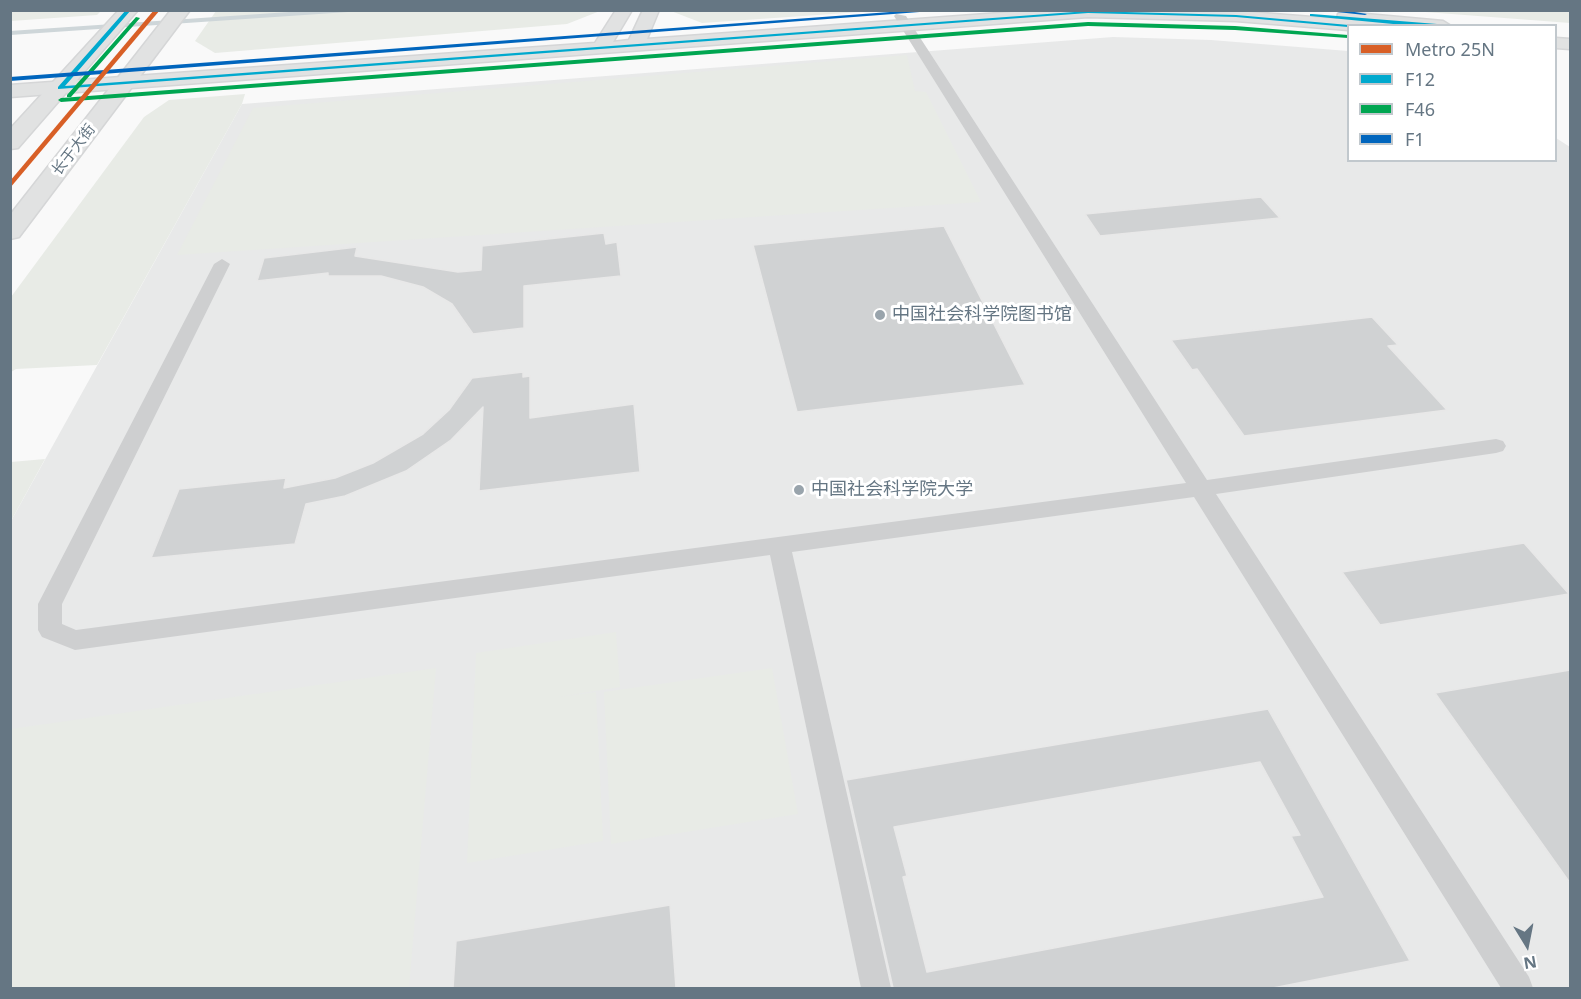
<!DOCTYPE html>
<html>
<head>
<meta charset="utf-8">
<style>
  body { margin:0 }
  #map { position:relative; width:1581px; height:999px; overflow:hidden; background:#f9f9f9; font-family:"Noto Sans",sans-serif }
  canvas { display:block }
  .frame { position:absolute; inset:0; border:12px solid #657683; pointer-events:none }
  .legend { position:absolute; left:1347px; top:24px; width:210px; height:138px; box-sizing:border-box; background:#fff; border:2px solid #c1c8cd; margin:0; padding:8px 10px; list-style:none; font-size:18px; color:#657683 }
  .legend li { display:flex; align-items:center; gap:12px; height:30px }
  .legend b { width:30px; border:2px solid #c1c8cd }
  .north { position:absolute; left:1497px; top:915px; width:60px; height:60px; -webkit-text-stroke:4px #fff; paint-order:stroke; rotate:170deg; font-size:16px; font-weight:700; line-height:24px; text-align:center; color:#657683 }
  .north::after { content:''; display:block; margin:auto; width:21px; height:27px; background:#657683; clip-path:polygon(50% 0,100% 100%,50% 72%,0 100%) }
</style>
</head>
<body>
<div id="map">
<canvas width="1581" height="999"></canvas>
<div class="frame"></div>
<ul class="legend">
<li><b style="height:8px;background:#d85f26"></b>Metro 25N</li>
<li><b style="height:8px;background:#00a9ce"></b>F12</li>
<li><b style="height:8px;background:#00a651"></b>F46</li>
<li><b style="height:8px;background:#0065bd"></b>F1</li>
</ul>
<div class="north">N</div>
</div>
<script>
const c = document.querySelector('canvas').getContext('2d');
c.lineJoin = 'round';
function fill(path, color) { c.fillStyle = color; c.fill(path, 'evenodd'); }
const toPath = rows => new Path2D(rows.map(r => 'M' + r).join(''));
function stroke(path, color, width, dash) { c.strokeStyle = color; c.lineWidth = width; c.lineCap = dash ? 'butt' : 'round'; c.setLineDash(dash || []); c.stroke(path); }
function write(font, color, halo, rows, align = 'center') {
  c.font = font + ' "Noto Sans","Noto Sans SC",sans-serif'; c.lineWidth = 6; c.setLineDash([]); c.textBaseline = 'middle'; c.strokeStyle = halo; c.fillStyle = color; for (const [text, x, y, turn = 0] of rows) {
    c.save(); c.translate(x, y); c.rotate((+turn || 0) * Math.PI / 180); c.textAlign = isNaN(turn) ? turn : align; if (halo) c.strokeText(text, 0, 0); c.fillText(text, 0, 0); c.restore();
  }
}
fill(toPath([
  [1113,37,1211,40,1348,51,1348,160,1556,160,1556,138,1570,147,1570,988,11,988,11,521,242,104]
]), '#e8e9e9');
fill(toPath([
  [10,11,14,10,101,11,97,15,11,21],
  [216,11,216,10,600,11,567,24,215,53,195,41],
  [671,11,875,11,702,23],
  [1412,11,1570,11,1570,23],
  [907,55,915,91,926,92,981,202,177,255,253,108],
  [245,94,242,104,97,365,16,369,11,372,11,297,144,117,169,100],
  [45,459,11,521,11,462],
  [616,632,620,687,558,697,596,692,603,841,467,863,476,653],
  [436,668,409,988,11,988,11,729],
  [772,668,798,814,611,844,604,692]
]), '#e8ebe6');
stroke(toPath([
  [10,33,348,10]
]), '#ced6d9', 4);
const building = toPath([
  [1261,197,1280,218,1100,236,1085,214,1261,197],
  [944,226,1025,385,797,412,753,245,944,226],
  [604,233,606,244,617,242,621,276,524,286,524,328,473,334,452,304,423,287,381,276,328,276,328,273,257,281,264,258,357,247,355,256,458,272,481,270,482,246,604,233],
  [1372,317,1398,345,1388,346,1447,410,1244,436,1197,369,1192,370,1171,340,1372,317],
  [523,372,523,377,530,376,530,418,634,404,640,472,479,491,483,407,451,440,406,471,345,496,306,504,295,544,151,558,179,489,286,478,284,488,335,478,373,463,423,434,449,410,472,378,523,372],
  [1524,543,1569,594,1380,625,1342,572,1524,543],
  [1570,670,1570,883,1435,693,1570,670],
  [1268,709,1410,961,1273,988,893,988,846,780,1268,709],
  [1260,762,1300,835,1291,836,1323,897,927,972,903,877,907,876,894,827,1260,762],
  [670,905,676,988,453,988,456,941,670,905]
]);
fill(building, '#d0d2d3');
stroke(building, '#e8e8e8', 1.5);
const secondary = toPath([
  [616,10,632,10,613,42,629,40,643,10,659,10,647,39,1041,10,1236,11,1337,19,1338,14,1344,12,1443,21,1451,26,1371,24,1348,26,1348,30,1236,21,1088,17,10,97,10,85,595,43,616,10],
  [1556,38,1570,39,1570,49,1556,48,1556,38]
]);
const primary = toPath([
  [119,10,138,10,18,148,10,149,10,129,119,10],
  [171,10,190,10,19,237,10,239,10,215,171,10]
]);
stroke(secondary, '#d5d6d7', 3);
stroke(primary, '#d5d6d7', 3);
fill(toPath([
  [896,14,906,16,1207,480,1496,439,1503,441,1506,446,1503,451,1496,453,1216,494,1529,977,1533,988,1501,988,1194,497,792,552,891,988,861,988,770,555,75,650,42,637,38,630,38,604,214,264,222,259,230,264,62,604,62,624,76,630,1186,483,894,16,896,14]
]), '#cecfd0');
fill(secondary, '#e1e2e2');
fill(primary, '#e1e2e2');
fill(toPath([
  [126,10,131,10,65,86,1088,11,1236,15,1360,26,1348,26,1348,27,1236,17,1088,13,58,89,58,87,126,10],
  [1312,14,1437,24,1439,26,1414,26,1310,16,1310,14,1312,14]
]), '#00a9ce');
fill(toPath([
  [136,17,140,18,71,97,67,97,67,95,136,17],
  [1088,22,1235,26,1348,35,1348,38,1235,30,1088,26,61,102,58,100,61,98,1088,22]
]), '#00a651');
fill(toPath([
  [917,10,946,10,10,81,10,77,917,10],
  [1318,10,1342,10,1367,14,1365,15,1318,10]
]), '#0065bd');
fill(toPath([
  [154,10,160,10,10,188,10,181,154,10]
]), '#d85f26');
for (const [x, y, r, color] of [
  [880,315,6,"#99a4ac"],
  [799,490,6,"#99a4ac"]
]) { const dot = new Path2D(); dot.arc(x, y, r, 0, 2 * Math.PI); c.fillStyle = color; c.fill(dot); stroke(dot, '#fff', 2); }
write('15px', '#657683', '#fff', [
  ["长于大街",74,150,-52]
]);
write('18px', '#657683', '#fff', [
  ["中国社会科学院图书馆",892,315],
  ["中国社会科学院大学",811,490]
], 'left');
</script>
</body>
</html>
